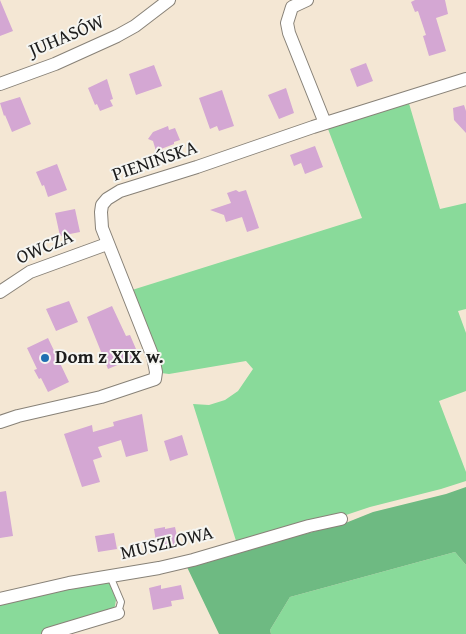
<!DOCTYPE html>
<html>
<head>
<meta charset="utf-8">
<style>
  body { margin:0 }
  canvas { display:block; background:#f4e7d4 }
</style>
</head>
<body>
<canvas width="466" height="634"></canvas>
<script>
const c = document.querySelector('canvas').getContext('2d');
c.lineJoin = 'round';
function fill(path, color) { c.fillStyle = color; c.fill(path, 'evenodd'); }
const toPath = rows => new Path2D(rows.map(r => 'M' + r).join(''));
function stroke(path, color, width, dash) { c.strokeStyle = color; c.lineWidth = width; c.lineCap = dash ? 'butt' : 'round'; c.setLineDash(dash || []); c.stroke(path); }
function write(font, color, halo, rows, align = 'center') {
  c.font = font + ' "Gentium Book Plus",serif'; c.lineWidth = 4; c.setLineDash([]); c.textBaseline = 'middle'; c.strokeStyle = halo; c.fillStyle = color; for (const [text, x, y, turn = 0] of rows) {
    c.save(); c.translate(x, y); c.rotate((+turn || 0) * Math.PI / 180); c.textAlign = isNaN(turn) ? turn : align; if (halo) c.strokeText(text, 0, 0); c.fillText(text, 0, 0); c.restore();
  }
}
fill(toPath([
  [408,100,440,209,466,203,466,309,458,311,466,333,466,391,439,401,466,472,466,481,441,489,370,507,340,517,237,544,193,404,209,405,225,400,238,391,253,369,246,361,169,374,161,373,132,290,362,218,328,129],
  [455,552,466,565,466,634,271,634,270,630,290,597],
  [106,580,110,583,116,600,115,606,112,611,41,634,0,634,0,604]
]), '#89da9a');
fill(toPath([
  [466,487,466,565,455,552,290,597,270,630,271,634,219,634,186,565,343,524,373,512,446,494]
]), '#6eba82');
fill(toPath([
  [0,0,13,31,0,36],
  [415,0,445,0,448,14,436,18,446,51,429,56,423,36,426,35,418,11,415,12,411,2],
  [366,63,373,81,357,87,350,69],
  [154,65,162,86,136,95,129,74],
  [107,79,113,99,110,100,113,106,100,111,97,104,95,105,88,88],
  [286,88,294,113,279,119,268,95],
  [222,90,234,126,219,131,217,126,210,129,199,98],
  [20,97,31,124,12,132,5,115,4,116,0,103],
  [464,105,466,111,466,133,454,120,453,108],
  [168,126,169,130,175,128,180,140,174,142,174,144,156,151,153,141,148,139,153,132],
  [315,146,323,167,305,174,301,163,294,166,290,155],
  [57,164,67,190,48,197,44,185,42,186,36,172],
  [236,190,239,192,246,190,259,228,247,232,242,217,226,222,224,215,210,210,231,203,227,193],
  [75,209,80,232,60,236,55,213],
  [69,301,78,322,56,331,46,309],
  [112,306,126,336,130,335,139,356,108,369,87,317],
  [48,338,69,382,48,392,41,378,39,379,34,370,37,369,27,348],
  [142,414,148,451,126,457,121,440,98,447,102,457,93,460,100,482,82,487,64,434,92,425,93,432,114,426,113,422],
  [182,435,188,455,170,461,164,441],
  [6,491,13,536,0,538,0,492],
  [165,527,165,529,175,527,179,545,161,549,159,541,156,542,154,529],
  [114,533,117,549,98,552,95,536],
  [161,585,161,589,181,585,184,599,171,601,172,606,153,610,149,588]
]), '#d4a7d3');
const lane = toPath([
  [110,576,121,602,118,613]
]);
const street = toPath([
  [307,0,292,7,287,23,289,33,325,123],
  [0,84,55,64,117,36,135,26,169,0],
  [0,292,30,272,107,244],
  [0,422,18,416,101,397,155,379,156,372,153,357,102,228,101,212,102,205,107,199,120,191,197,167,313,127,466,79],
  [0,599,69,583,159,568,193,560,309,526,341,519],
  [48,634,118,613]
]);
stroke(lane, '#888278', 8);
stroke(street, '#888278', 14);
stroke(lane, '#fff', 6);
stroke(street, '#fff', 12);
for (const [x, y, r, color] of [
  [45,358,5,"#1f6fb2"]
]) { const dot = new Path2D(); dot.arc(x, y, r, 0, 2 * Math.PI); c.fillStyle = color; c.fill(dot); stroke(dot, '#f6f6f2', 2); }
write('19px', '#1c1c1c', '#f6f6f2', [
  ["JUHASÓW",67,37,-23],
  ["PIENIŃSKA",155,162,-19],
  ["OWCZA",45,248,-23],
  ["MUSZLOWA",167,544,-13]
]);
write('bold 19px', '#1c1c1c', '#f6f6f2', [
  ["Dom z XIX w.",55,358]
], 'left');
</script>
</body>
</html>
